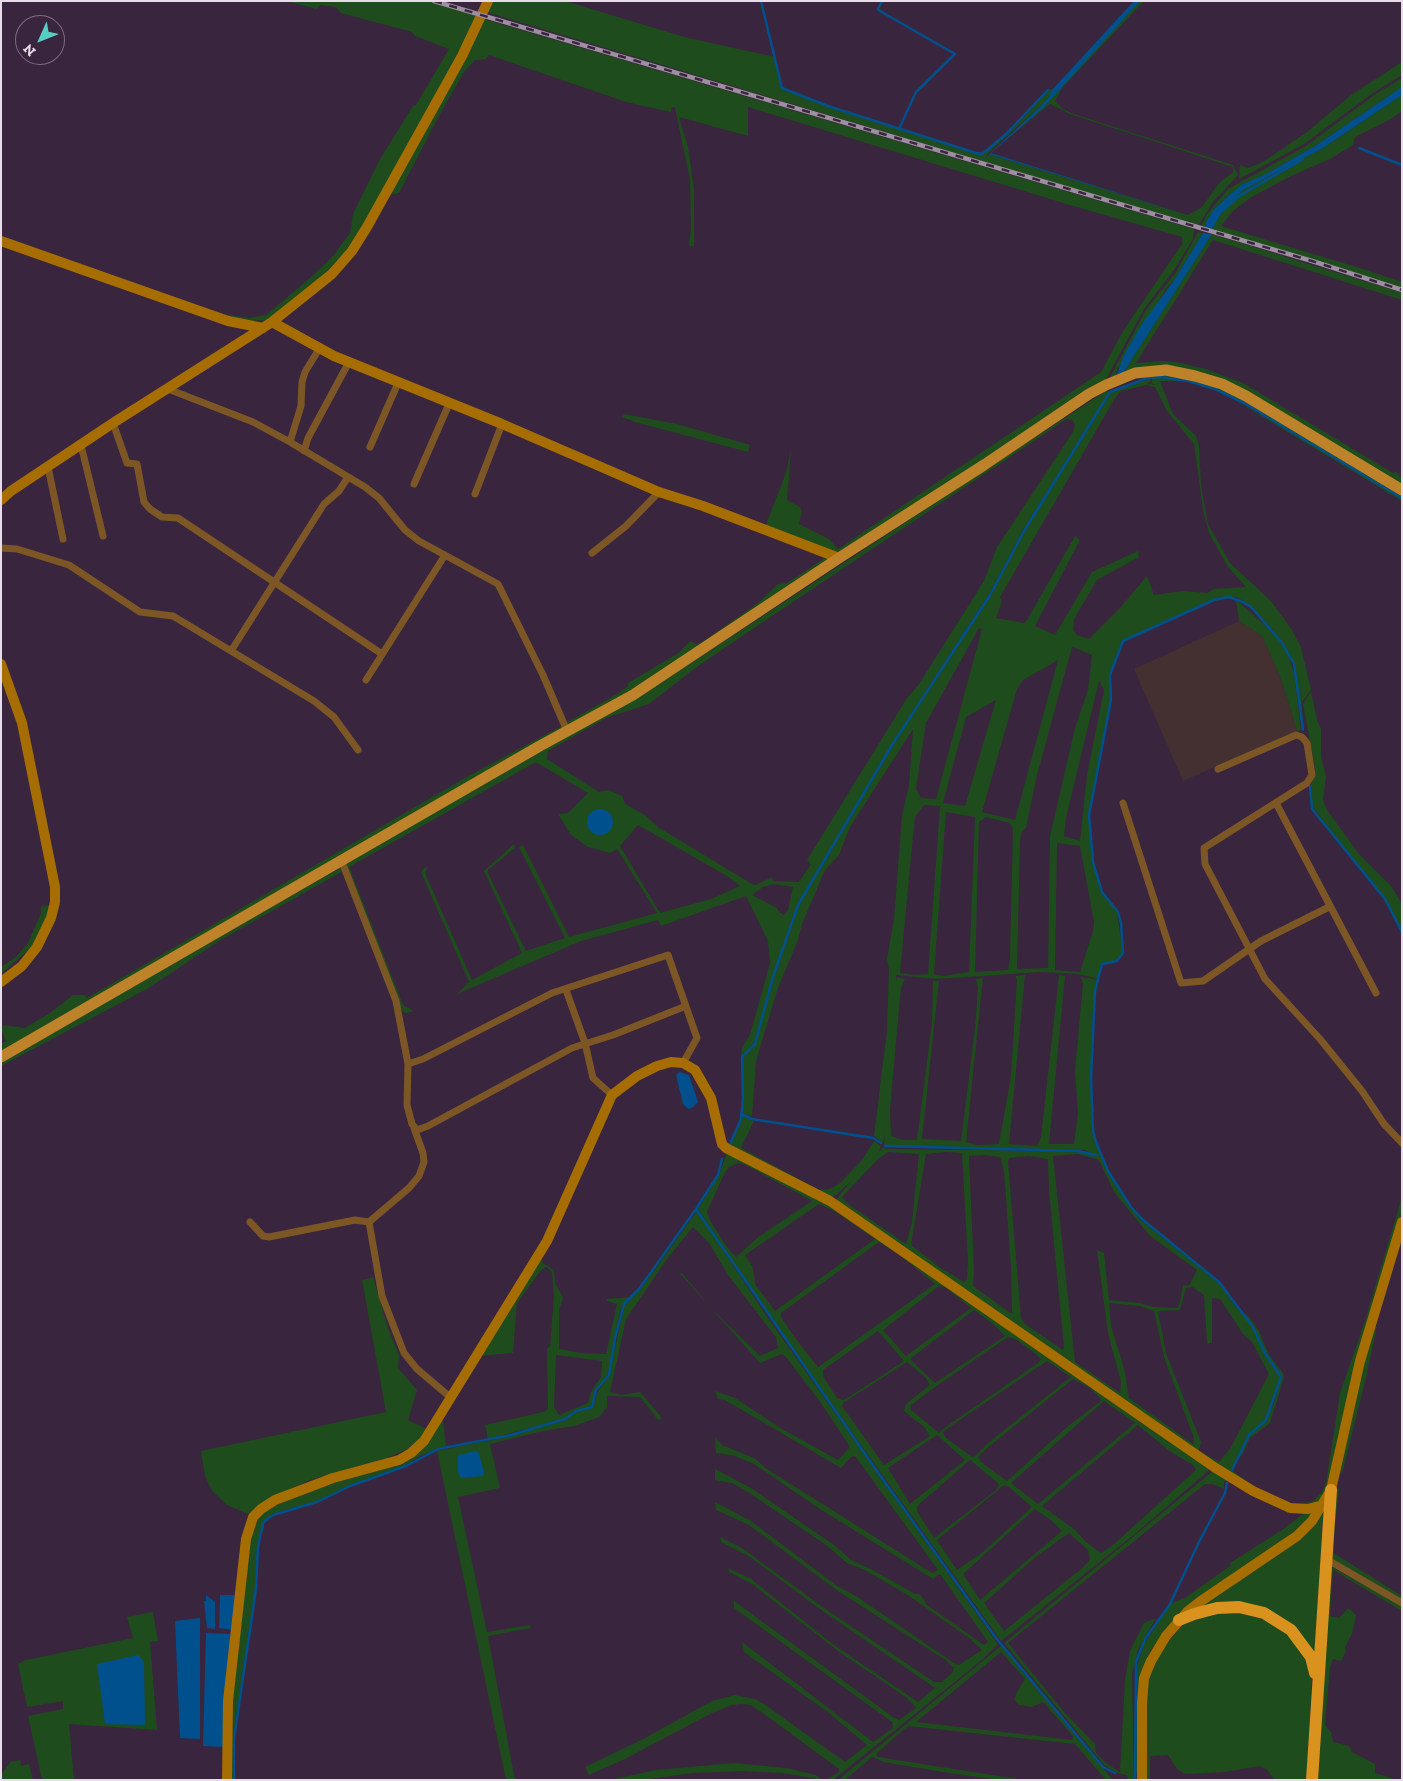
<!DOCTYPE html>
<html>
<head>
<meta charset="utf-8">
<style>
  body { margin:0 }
  #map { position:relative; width:1403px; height:1781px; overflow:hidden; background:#39253d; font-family:"Zilla Slab",serif }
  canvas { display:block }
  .frame { position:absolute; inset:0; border:2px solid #e8dbea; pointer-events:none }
  .north { position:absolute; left:15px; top:15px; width:50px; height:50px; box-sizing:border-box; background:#39253d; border:1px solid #7f6e82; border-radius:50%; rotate:226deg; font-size:14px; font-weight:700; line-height:20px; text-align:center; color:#e8dbea }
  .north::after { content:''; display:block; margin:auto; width:18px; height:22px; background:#56cec4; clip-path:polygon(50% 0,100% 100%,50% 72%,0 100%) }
</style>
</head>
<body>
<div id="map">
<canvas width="1403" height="1781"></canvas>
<div class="frame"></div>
<div class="north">N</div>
</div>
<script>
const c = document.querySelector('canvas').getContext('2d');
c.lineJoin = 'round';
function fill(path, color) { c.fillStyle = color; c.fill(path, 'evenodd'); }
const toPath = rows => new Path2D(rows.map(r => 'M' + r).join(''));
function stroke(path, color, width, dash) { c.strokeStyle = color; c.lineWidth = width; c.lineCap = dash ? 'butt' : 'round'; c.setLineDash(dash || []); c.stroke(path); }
fill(toPath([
  [1239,621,1262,636,1281,679,1297,731,1183,781,1134,669]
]), '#442f31');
fill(toPath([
  [287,1,430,1,478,16,357,238,331,271,268,320,251,321,210,312,248,318,266,315,310,278,333,256,350,233,353,214,380,159,413,106,416,105,449,49,415,36,412,32,341,13,336,7,320,5,316,9],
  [492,1,565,1,684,37,775,57,782,88,828,106,982,155,1007,135,1050,89,1052,90,1050,96,1041,106,988,153,986,158,989,154,1188,215,1202,207,1219,183,1233,172,1233,167,1070,114,1050,104,990,153,1044,107,1111,31,1140,1,1144,1,1063,87,1055,101,1063,109,1074,114,1233,165,1238,175,1213,202,1198,226,486,12],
  [484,19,1194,229,1193,239,1174,270,1144,309,1105,381,836,555,765,527,786,473,791,449,787,500,800,507,802,511,799,524,829,539,838,549,1101,372,1123,331,1182,244,1182,237,1070,205,748,107,748,136,679,117,688,147,694,189,694,246,689,246,691,228,690,179,675,108,672,107,671,112,626,102,489,55,486,59,475,60,464,72,440,114,399,193,389,195],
  [1402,62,1402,75,1373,93,1304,144,1239,179,1240,165,1248,168,1263,162,1307,132,1351,95],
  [1402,78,1402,87,1315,146,1266,174,1241,185,1214,209,1206,222,1206,229,1200,227,1208,213,1228,189,1306,146,1374,95],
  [1402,95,1402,111,1391,119,1355,137,1353,145,1330,159,1291,176,1250,198,1233,211,1221,226,1363,269,1402,282,1402,288,1290,252,1211,230,1224,209,1243,190,1323,148],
  [1198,232,1203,233,1175,279,1166,289,1116,372,1116,376,1109,379,1146,310,1176,272],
  [1212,234,1393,290,1402,293,1402,300,1213,240,1136,363,1163,361,1176,362,1206,369,1243,383,1393,473,1397,472,1402,479,1402,486,1191,372,1121,376],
  [1157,373,1214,384,1402,491,1402,497,1344,463,1402,498,1402,501,1228,396,1326,452,1244,403,1206,385,1160,376],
  [1160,377,1188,381,1160,381,1173,414,1196,436,1199,445,1201,485,1208,524,1230,563,1271,601,1292,630,1301,647,1311,690,1302,702,1299,673,1304,730,1294,664,1273,630,1244,601,1235,597,1220,597,1123,641,1110,675,1111,700,1089,815,1093,862,1102,892,1117,912,1123,953,1117,961,1102,964,1099,979,1079,974,1040,972,937,979,896,975,896,981,897,977,905,979,901,988,895,1053,890,1110,891,1136,903,1140,917,1140,932,1022,933,981,939,981,922,1139,961,1141,975,1029,978,987,976,979,983,978,966,1142,977,1145,999,1144,1011,1076,1017,979,1015,976,1025,975,1009,1144,1037,1146,1041,1137,1059,975,1065,976,1049,1144,1074,1144,1078,1114,1075,1071,1083,984,1081,977,1099,980,1093,1009,1091,1079,1093,1131,1096,1142,1108,1171,1131,1208,1142,1221,1218,1282,1237,1308,1239,1308,1250,1318,1259,1331,1269,1355,1283,1373,1284,1377,1270,1423,1250,1438,1242,1455,1238,1459,1249,1436,1266,1420,1274,1403,1281,1377,1279,1371,1265,1353,1259,1338,1250,1322,1264,1353,1281,1378,1266,1420,1248,1435,1232,1470,1251,1485,1286,1502,1296,1504,1312,1502,1322,1492,1326,1483,1340,1393,1365,1321,1402,1197,1402,1210,1368,1322,1336,1444,1327,1491,1317,1504,1293,1506,1253,1489,836,1200,851,1181,836,1195,830,1197,730,1145,742,1116,754,1121,741,1148,819,1190,830,1189,840,1183,862,1160,874,1141,881,1146,878,1153,883,1147,887,1149,1078,1151,1096,1155,1084,1150,887,1147,884,1144,885,1133,883,1143,874,1136,887,1030,889,969,887,959,894,919,902,815,909,785,913,729,850,827,839,855,825,870,802,924,798,940,778,988,756,1061,752,1116,742,1113,743,1057,755,1044,774,978,798,905,893,745,990,595,1024,531,1111,393,1148,379,1151,378,1150,382,1146,383,1155,385,1152,383,1152,378],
  [1147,385,1155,387,1167,411,1194,444,1203,510,1209,533,1228,567,1246,587,1214,589,1207,593,1183,591,1154,595,1147,576,1119,609,1089,639,1077,635,1073,630,1074,619,1097,580,1139,557,1138,551,1092,572,1055,635,1035,626,1080,540,1075,536,1027,620,1024,623,996,618,1002,601,1000,597,1115,398,1121,391],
  [979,628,982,629,936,799,921,798,916,789,926,723],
  [1072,647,1092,655,1088,690,1075,728,1050,836,1048,968,1017,969,1020,842,1022,831,1026,828,1037,775],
  [1058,660,1015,820,982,812,1017,689,1023,680],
  [1099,681,1104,690,1087,775,1080,841,1064,836,1066,818],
  [996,700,965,806,943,803,966,717],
  [924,805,940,806,928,974,914,975,900,973,913,836,915,817],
  [946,812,975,817,969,972,943,976,934,974],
  [986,817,1010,823,1013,829,1010,957,1008,970,975,972,979,822],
  [1057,843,1080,846,1094,922,1093,931,1080,972,1055,970],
  [888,1152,919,1154,912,1222,906,1244,847,1203,842,1197,878,1159],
  [946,1152,962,1153,968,1262,967,1279,964,1282,941,1268,911,1245,926,1154],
  [1078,1154,1099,1160,1114,1192,1150,1236,1197,1270,1189,1286,1183,1285,1180,1302,1177,1308,1153,1307,1140,1303,1109,1300,1104,1253,1097,1250,1108,1333,1121,1382,1120,1393,1075,1362,1053,1156],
  [984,1155,1000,1157,1004,1171,1011,1267,1012,1314,973,1286,974,1271,969,1156],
  [1029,1156,1048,1159,1049,1191,1064,1348,1063,1350,1025,1324,1021,1318,1008,1162,1009,1158],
  [1192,1287,1204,1295,1207,1344,1212,1343,1212,1298,1220,1299,1243,1334,1252,1342,1269,1374,1230,1449,1219,1462,1199,1451,1201,1442,1166,1353,1158,1311,1180,1310,1186,1288],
  [1109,1303,1140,1306,1154,1311,1164,1357,1194,1438,1193,1444,1129,1398,1124,1368,1111,1326],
  [1106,391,1110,392,1023,530,989,594,892,744,797,905,773,977,754,1043,741,1057,742,1047,750,1035,770,963,768,941,746,896,661,926,658,920,581,941,457,994,469,982,421,872,424,868,428,867,425,873,472,980,522,953,484,871,514,844,515,848,488,870,488,873,526,951,565,938,519,847,523,845,569,937,657,913,617,849,610,853,588,847,571,835,558,814,568,813,588,793,536,762,349,867,403,1005,414,1011,406,1013,402,1011,344,862,659,684],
  [1067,419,1072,420,1075,424,1073,432,997,547,984,581,919,684,907,698,807,860,811,864,799,882,773,881,772,877,756,885,752,884,658,827,645,815,625,804,622,796,609,790,599,792,547,759,548,751,606,718,649,704,694,669,760,624],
  [638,825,727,876,740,886,711,899,660,913,620,846],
  [773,884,793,887,788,910,784,915,779,912,777,908,752,895,763,887],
  [624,414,677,424,750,445,748,452,635,422,622,417],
  [828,556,832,558,665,670,568,727,566,723,617,694,628,686,628,683,680,652,690,641,696,644,702,642,758,603,778,584,787,583],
  [1236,600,1272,631,1288,654,1294,673,1301,730,1297,731,1281,679,1262,636,1239,621],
  [1311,691,1317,720,1321,729,1321,757,1326,776,1323,800,1327,810,1359,854,1391,886,1402,904,1402,932,1385,899,1344,850,1311,804,1311,786,1315,768,1303,704],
  [562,726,564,730,1,1051,1,1044,6,1041,1,1029,3,1025,25,1028,50,1013,73,995,85,995,87,998,470,775],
  [342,867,343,871,219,941,147,989,1,1066,1,1063,38,1040],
  [50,905,48,914,33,946,1,974,1,967,16,957,28,943,41,913,41,906],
  [727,1152,830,1203,1209,1469,1208,1471,1136,1533,1001,1641,761,1305,698,1209,719,1175],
  [738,1163,744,1164,812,1201,757,1238,736,1257,727,1247,711,1222,707,1212,724,1174,729,1167],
  [819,1204,834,1211,875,1239,775,1311,755,1284,753,1268,745,1255],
  [879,1242,901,1256,935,1284,818,1367,795,1338,781,1317,781,1313],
  [939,1286,946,1288,971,1308,906,1356,883,1330],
  [974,1310,993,1324,1005,1336,935,1383,910,1359],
  [878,1331,904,1361,849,1397,843,1400,837,1398,823,1376,823,1370],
  [1008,1337,1015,1339,1037,1355,1041,1359,1038,1363,944,1428,939,1433,910,1409,910,1406,935,1387],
  [1047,1361,1071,1377,988,1443,975,1456,972,1457,946,1438,943,1433,945,1430],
  [907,1362,925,1377,930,1385,906,1404,904,1411,924,1427,930,1436,884,1465,842,1406,843,1403],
  [1073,1379,1090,1388,1102,1400,1067,1427,1007,1481,981,1462,978,1457,986,1449],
  [1104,1401,1135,1423,1038,1504,1011,1483],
  [1138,1425,1168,1450,1193,1465,1196,1470,1114,1544,1101,1553,1086,1542,1074,1529,1042,1506],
  [937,1435,965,1460,910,1504,888,1468],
  [970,1460,999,1484,997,1489,934,1538,917,1511,917,1506],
  [1004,1485,1010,1488,1032,1507,983,1552,957,1570,937,1540],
  [1035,1509,1052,1521,1062,1531,980,1600,963,1574],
  [1069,1533,1088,1550,1090,1560,1081,1569,1004,1631,984,1603,1037,1556],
  [697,1211,766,1315,998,1644,982,1660,833,1780,826,1780,839,1772,839,1769,764,1714,751,1705,741,1704,732,1705,712,1713,625,1759,589,1775,585,1767,643,1739,712,1701,735,1695,755,1699,764,1704,845,1762,867,1745,829,1713,744,1652,742,1642,873,1742,893,1728,892,1722,734,1608,734,1601,893,1717,899,1720,916,1708,907,1698,838,1651,752,1584,729,1572,728,1568,751,1579,834,1645,918,1702,935,1688,817,1607,750,1557,721,1542,720,1537,742,1548,824,1608,934,1682,942,1682,952,1673,954,1668,947,1661,835,1589,749,1525,716,1510,715,1502,751,1521,837,1586,856,1596,954,1663,959,1665,982,1650,969,1638,909,1596,865,1570,847,1563,826,1545,748,1492,732,1483,715,1480,715,1469,751,1488,834,1545,851,1560,871,1569,915,1594,920,1594,927,1605,984,1645,988,1642,940,1574,933,1579,820,1509,754,1464,735,1456,716,1453,715,1437,722,1445,754,1458,767,1469,932,1573,938,1570,855,1456,851,1457,841,1468,725,1400,718,1399,715,1391,735,1398,782,1429,838,1460,850,1447,821,1403,786,1357,782,1354,760,1363,678,1271,683,1274,711,1308,760,1356,778,1348,776,1337,768,1327,728,1275,709,1243,693,1227,667,1259,626,1319,610,1392,620,1395,640,1392,662,1418,658,1420,640,1397,607,1396,607,1407,599,1417,574,1426,543,1431,490,1444,500,1488,458,1497,487,1632,530,1625,531,1628,488,1636,515,1780,506,1780,437,1451,507,1437,566,1420,573,1413,593,1407,598,1391,609,1376,624,1306,640,1290],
  [540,1257,544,1264,554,1270,555,1283,563,1298,559,1310,559,1349,581,1353,606,1354,617,1304,607,1301,606,1299,632,1297,623,1304,620,1311,608,1374,596,1390,591,1406,575,1410,565,1419,557,1421,488,1439,485,1425,526,1416,546,1411,548,1407,547,1348,550,1347,554,1296,552,1272,546,1267,541,1270,517,1303,513,1353,478,1356],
  [556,1355,602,1361,601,1377,591,1392,588,1403,559,1415,554,1407],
  [373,1277,388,1328,399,1355,398,1368,417,1390,408,1420,427,1429,422,1437,407,1449,387,1458,310,1480,268,1499,248,1514,227,1505,212,1491,205,1476,201,1451,386,1412,362,1280],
  [1377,1326,1367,1374,1342,1474,1338,1472,1372,1328],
  [442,1412,446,1446,422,1455,405,1465,350,1485,317,1501,272,1514,263,1523,257,1547,256,1589,233,1739,233,1780,228,1780,228,1733,251,1525,270,1505,405,1458],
  [1213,1471,1228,1479,1224,1482,1224,1489,1213,1484,1205,1484,1008,1643,1065,1713,1095,1744,1096,1753,1106,1763,1120,1772,1125,1680,1130,1651,1144,1623,1156,1618,1138,1650,1132,1674,1134,1777,1134,1780,1128,1780,1127,1775,1117,1773,1104,1765,1004,1643],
  [1335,1488,1339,1489,1332,1552,1402,1596,1402,1600,1331,1558],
  [1305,1512,1314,1512,1297,1529,1270,1550,1178,1614,1151,1650,1146,1661,1136,1780,1136,1670,1144,1644,1157,1624,1160,1617,1171,1603,1185,1598,1230,1566,1230,1563,1285,1528],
  [1323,1514,1315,1653,1283,1618,1204,1608,1203,1602],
  [1329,1566,1402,1605,1402,1611,1333,1570,1330,1616,1339,1618,1348,1608,1356,1615,1352,1634,1345,1647,1346,1651,1341,1661,1333,1659,1330,1668,1325,1725,1331,1732,1333,1742,1349,1746,1352,1752,1375,1764,1375,1773,1397,1780,1316,1780],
  [1232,1611,1270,1620,1296,1641,1311,1668,1312,1679,1307,1780,1275,1780,1266,1769,1259,1766,1224,1772,1185,1774,1177,1769,1168,1755,1150,1756,1150,1780,1145,1780,1146,1684,1149,1674,1162,1650,1180,1627,1203,1615],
  [153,1612,158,1641,150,1642,157,1730,69,1724,74,1780,42,1780,28,1716,63,1709,63,1701,27,1707,18,1664,26,1660,133,1638,127,1617],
  [1001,1646,1113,1780,1106,1780,1075,1744,908,1726,876,1754,878,1757,1024,1780,1001,1780,949,1773,884,1762,872,1757,845,1780,838,1780],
  [1001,1652,1025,1679,1016,1694,1015,1700,1019,1705,1032,1707,1043,1702,1073,1736,1072,1740,916,1722],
  [20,1760,21,1766,29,1764,33,1780,1,1780,1,1775,10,1762],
  [734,1763,787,1768,816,1775,823,1780,783,1773,742,1771,693,1773,642,1780,610,1780,656,1770]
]), '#1f4c1c');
fill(toPath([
  [1134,1,1140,1,1044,107,991,153,1188,215,989,154,985,158,1041,106,1050,96,1051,91],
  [1402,87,1402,95,1323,148,1243,190,1224,209,1212,229,1206,229,1206,222,1214,209,1241,185,1266,174,1315,146],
  [1203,233,1212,234,1123,373,1117,374,1125,353,1142,324,1175,279],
  '587 822a13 13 0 1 1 26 0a13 13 0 1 1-26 0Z',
  [680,1072,689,1075,698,1102,692,1108,688,1109,683,1104,676,1075],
  [475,1451,479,1453,484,1473,483,1476,461,1478,458,1472,458,1455],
  [206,1595,215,1602,215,1629,207,1628,204,1601,206,1601],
  [220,1595,237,1595,235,1630,219,1628],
  [200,1618,200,1739,180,1738,175,1621],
  [206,1633,235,1634,224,1747,203,1746],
  [138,1655,144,1662,145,1725,105,1724,97,1664]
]), '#01508e');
stroke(toPath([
  [761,1,782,88,828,106,976,153,982,154,986,151,1006,134,1048,90],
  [882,1,878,9,880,11,955,54,916,92,899,129],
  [1359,148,1402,165],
  [1222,211,1239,196,1303,159],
  [1310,786,1312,809,1385,899,1402,932],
  [741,1114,752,1119,873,1138,881,1143],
  [730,1144,741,1119,743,1098,742,1057,755,1044,773,977,798,905,892,745,990,595,1024,531,1110,392,1148,378,1160,377,1188,381,1215,389,1244,403,1402,498],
  [885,1146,1078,1151,1096,1155],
  [722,1159,718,1175,696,1209,872,1464,996,1638,1103,1767,1115,1773],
  [1232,1470,1249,1435,1266,1420,1281,1377,1265,1353,1253,1327,1219,1282,1143,1220,1131,1207,1108,1171,1096,1142,1093,1131,1091,1078,1095,990,1102,964,1117,961,1123,953,1121,923,1118,912,1102,892,1093,862,1089,815,1111,700,1110,675,1123,641,1214,600,1229,597,1243,602,1252,608,1282,643,1294,664,1303,730],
  [234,1780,234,1739,256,1589,258,1547,263,1523,267,1519,273,1515,317,1502,350,1486,406,1466,438,1449,511,1435,565,1419,576,1411,592,1407,596,1390,609,1375,615,1338,624,1304,639,1289,696,1209],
  [1135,1780,1136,1662,1145,1639,1170,1604,1199,1542,1225,1493,1227,1483]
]), '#01508e', 2.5);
stroke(toPath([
  [168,389,253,422,290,442,365,487,379,498,405,530,419,541,498,584,543,675,567,731],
  [113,423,127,463,137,464,144,502,150,509,162,517,178,518,382,654],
  [290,442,301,406,302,382,305,372,319,349],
  [81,445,103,536],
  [370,447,398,383],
  [304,451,308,438,349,362],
  [48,467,63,539],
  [414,484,449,404],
  [475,494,502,424],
  [1,548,17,549,69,565,140,612,173,616,314,701,334,717,358,750],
  [592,553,626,526,659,492],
  [231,651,324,504,339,491,348,477],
  [366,680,445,555],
  [1218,769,1296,735,1302,737,1307,743,1312,775,1307,783,1204,848,1205,864,1265,979,1320,1039,1362,1091,1384,1124,1402,1143],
  [1123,803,1181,983,1203,981,1261,941,1329,907],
  [1276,803,1376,993],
  [342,862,396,1001,408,1064,407,1105,412,1124,417,1130,428,1126,572,1048,613,1035,686,1006],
  [566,990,585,1043,593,1078,612,1095],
  [408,1064,423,1059,552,993,668,955,697,1038,683,1063],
  [250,1222,263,1236,269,1237,355,1220,369,1222,382,1296,404,1353,417,1369,450,1397],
  [369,1222,409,1188,419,1176,424,1162,423,1153,414,1128],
  [1326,1559,1402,1603]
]), '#7c5725', 7);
stroke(toPath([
  [1,241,228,321,263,328],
  [272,322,334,356,502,424,659,492,703,506,839,558],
  [1,500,11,491,113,423,272,322,332,274,352,251,367,227,462,56,488,1],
  [1,664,22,723,55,887,55,902,51,918,37,947,22,966,1,982],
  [227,1780,228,1701,246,1539,253,1517,261,1509,275,1500,333,1478,399,1460,411,1453,424,1441,547,1241,612,1095,637,1076,657,1066,671,1062,683,1063,695,1070,711,1098,722,1144,726,1148,830,1201,1214,1467,1253,1491,1290,1508,1308,1509,1323,1505],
  [1142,1780,1142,1704,1144,1678,1151,1661,1166,1636,1187,1612,1201,1601,1297,1536,1312,1521,1331,1490,1360,1361,1402,1222]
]), '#a66d03', 10);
stroke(toPath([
  [1,1057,538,747,633,695,839,558,984,465,1089,394,1106,385,1135,373,1166,370,1195,376,1222,384,1246,396,1402,490]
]), '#bd822a', 11);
stroke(toPath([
  [1179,1620,1194,1614,1217,1608,1239,1607,1264,1613,1291,1630,1311,1657,1315,1673],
  [1312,1780,1331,1490]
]), '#d9921e', 12);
const rail = toPath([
  [434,1,1312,261,1402,290]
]);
stroke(rail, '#9e8ea1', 4.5);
stroke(rail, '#39253d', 2.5, [8]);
</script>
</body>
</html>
